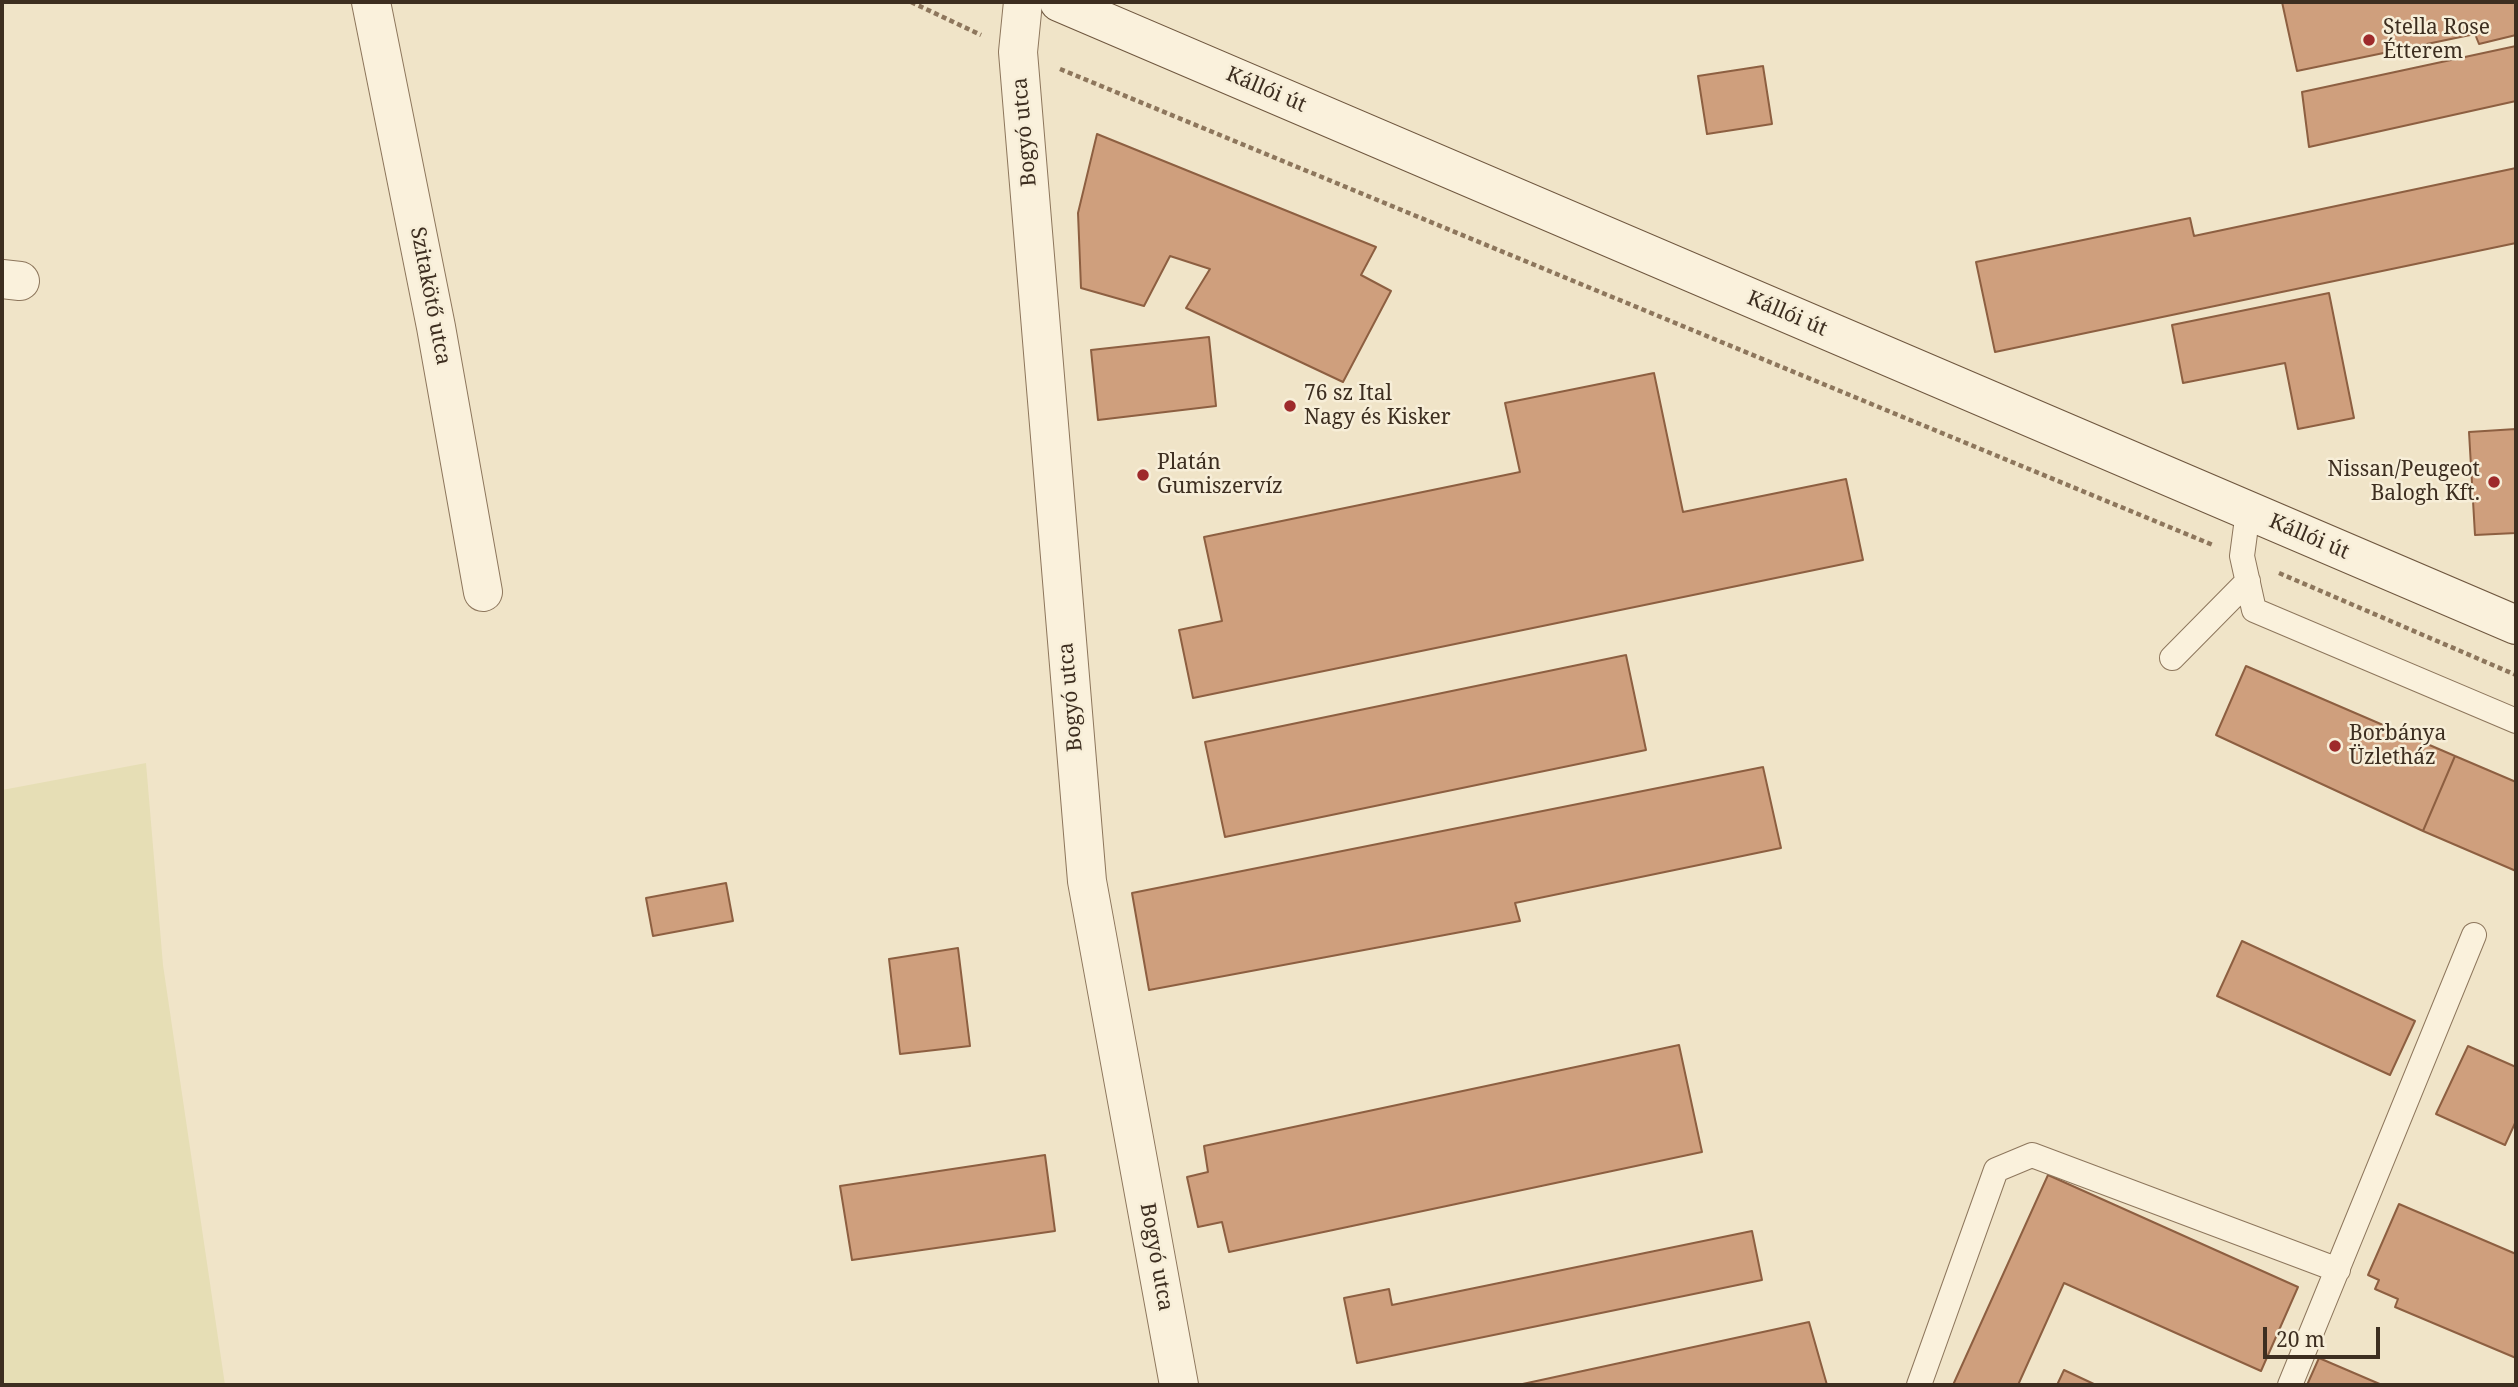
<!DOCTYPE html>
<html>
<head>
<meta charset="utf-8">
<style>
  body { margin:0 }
  #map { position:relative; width:2518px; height:1387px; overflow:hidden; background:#f0e4c8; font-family:"Noto Serif",serif }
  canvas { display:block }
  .frame { position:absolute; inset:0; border:4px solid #3d2e20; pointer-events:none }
  .scale { position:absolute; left:2263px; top:1327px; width:117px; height:32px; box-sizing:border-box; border:4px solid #3d2e20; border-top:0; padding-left:9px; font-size:21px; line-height:24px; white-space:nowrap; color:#3d2e20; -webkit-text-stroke:5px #f7eed8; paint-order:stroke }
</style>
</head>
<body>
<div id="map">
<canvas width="2518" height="1387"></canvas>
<div class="frame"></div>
<div class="scale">20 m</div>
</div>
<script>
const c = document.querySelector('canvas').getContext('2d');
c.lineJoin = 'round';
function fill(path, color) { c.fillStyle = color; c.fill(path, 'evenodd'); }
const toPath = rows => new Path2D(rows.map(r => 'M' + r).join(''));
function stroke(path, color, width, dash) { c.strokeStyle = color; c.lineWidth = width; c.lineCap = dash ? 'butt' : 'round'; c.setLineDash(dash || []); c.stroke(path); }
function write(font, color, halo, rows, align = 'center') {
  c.font = font + ' "Noto Serif",serif'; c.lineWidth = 5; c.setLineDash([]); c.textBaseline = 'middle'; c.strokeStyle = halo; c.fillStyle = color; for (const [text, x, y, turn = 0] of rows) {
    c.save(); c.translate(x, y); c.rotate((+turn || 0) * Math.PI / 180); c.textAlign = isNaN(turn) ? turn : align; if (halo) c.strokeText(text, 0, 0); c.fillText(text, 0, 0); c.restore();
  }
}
fill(toPath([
  [146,763,163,965,225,1385,2,1385,2,790]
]), '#e6deb5');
const building = toPath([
  [2282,2,2516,2,2516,35,2479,44,2475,34,2297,71,2282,2],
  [2516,46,2516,101,2309,147,2302,92,2516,46],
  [1763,66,1772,124,1707,134,1698,76,1763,66],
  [1097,134,1376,247,1361,275,1391,291,1343,382,1186,308,1210,269,1170,256,1144,306,1081,288,1078,213,1097,134],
  [2516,168,2516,243,1995,352,1976,262,2190,218,2194,236,2516,168],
  [2329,293,2354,418,2298,429,2285,363,2183,383,2172,325,2329,293],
  [1209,337,1216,406,1098,420,1091,350,1209,337],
  [1654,373,1683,512,1846,479,1863,560,1193,698,1179,630,1222,621,1204,537,1520,472,1505,403,1654,373],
  [2516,429,2516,533,2475,535,2469,432,2516,429],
  [1626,655,1646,750,1225,837,1205,742,1626,655],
  [2246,666,2455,756,2423,831,2216,735,2246,666],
  [2455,756,2516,782,2516,871,2423,831,2455,756],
  [1763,767,1781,848,1515,903,1520,921,1149,990,1132,893,1763,767],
  [726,883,733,921,653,936,646,898,726,883],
  [2242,941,2415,1021,2390,1075,2217,996,2242,941],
  [958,948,970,1046,900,1054,889,959,958,948],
  [1679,1045,1702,1152,1229,1252,1222,1222,1198,1227,1187,1177,1208,1172,1204,1146,1679,1045],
  [2468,1046,2516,1067,2516,1121,2505,1145,2436,1114,2468,1046],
  [1045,1155,1055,1231,852,1260,840,1186,1045,1155],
  [2048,1175,2298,1287,2261,1371,2064,1283,2018,1385,1953,1385,2048,1175],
  [2399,1204,2516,1254,2516,1358,2395,1307,2398,1299,2375,1289,2379,1280,2368,1275,2399,1204],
  [1752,1231,1762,1280,1357,1363,1344,1298,1389,1289,1392,1305,1752,1231],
  [1809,1322,1827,1385,1518,1385,1809,1322],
  [2319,1358,2382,1385,2307,1385,2319,1358],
  [2064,1370,2096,1385,2057,1385,2064,1370]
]);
fill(building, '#cf9f7d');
stroke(building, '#8d5f41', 2);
const service = toPath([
  [2248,511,2242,556,2254,610,2516,721],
  [2172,658,2248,581],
  [1919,1385,1996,1170,2032,1155,2338,1270],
  [2290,1385,2474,935]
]);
const minor = toPath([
  [371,2,436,327,483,592],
  [1023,2,1018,52,1087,881,1179,1385],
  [2,279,20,281]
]);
const secondary = toPath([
  [1059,2,2516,625]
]);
stroke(service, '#8d765c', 26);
stroke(minor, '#8d765c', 40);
stroke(secondary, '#6f573f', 40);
stroke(toPath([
  [911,2,981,35],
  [1060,69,2213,545],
  [2279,573,2516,675]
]), '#8d765c', 4.5, [5, 3.5]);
stroke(service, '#faf1dc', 24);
stroke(minor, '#faf1dc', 38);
stroke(secondary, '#faf1dc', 38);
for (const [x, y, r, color] of [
  [2369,40,7,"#9e2a2b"],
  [1290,406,7,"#9e2a2b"],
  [1143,475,7,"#9e2a2b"],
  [2494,482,7,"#9e2a2b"],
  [2335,746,7,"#9e2a2b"]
]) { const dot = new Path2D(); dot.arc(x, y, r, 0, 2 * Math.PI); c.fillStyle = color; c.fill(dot); stroke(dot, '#f7eed8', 2.5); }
write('21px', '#3d2e20', '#f7eed8', [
  ["Stella Rose",2383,28],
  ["Étterem",2383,52],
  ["76 sz Ital",1304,394],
  ["Nagy és Kisker",1304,418],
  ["Platán",1157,463],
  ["Gumiszervíz",1157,487],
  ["Nissan/Peugeot",2480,470,"right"],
  ["Balogh Kft.",2480,494,"right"],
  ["Borbánya",2349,734],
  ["Üzletház",2349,758]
], 'left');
write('21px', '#3d2e20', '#f7eed8', [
  ["Kállói út",1266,90,23],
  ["Bogyó utca",1025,132,-95],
  ["Szitakötő utca",430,296,79],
  ["Kállói út",1787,314,23],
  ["Kállói út",2309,537,23],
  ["Bogyó utca",1071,697,-95],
  ["Bogyó utca",1156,1257,80]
]);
</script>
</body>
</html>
